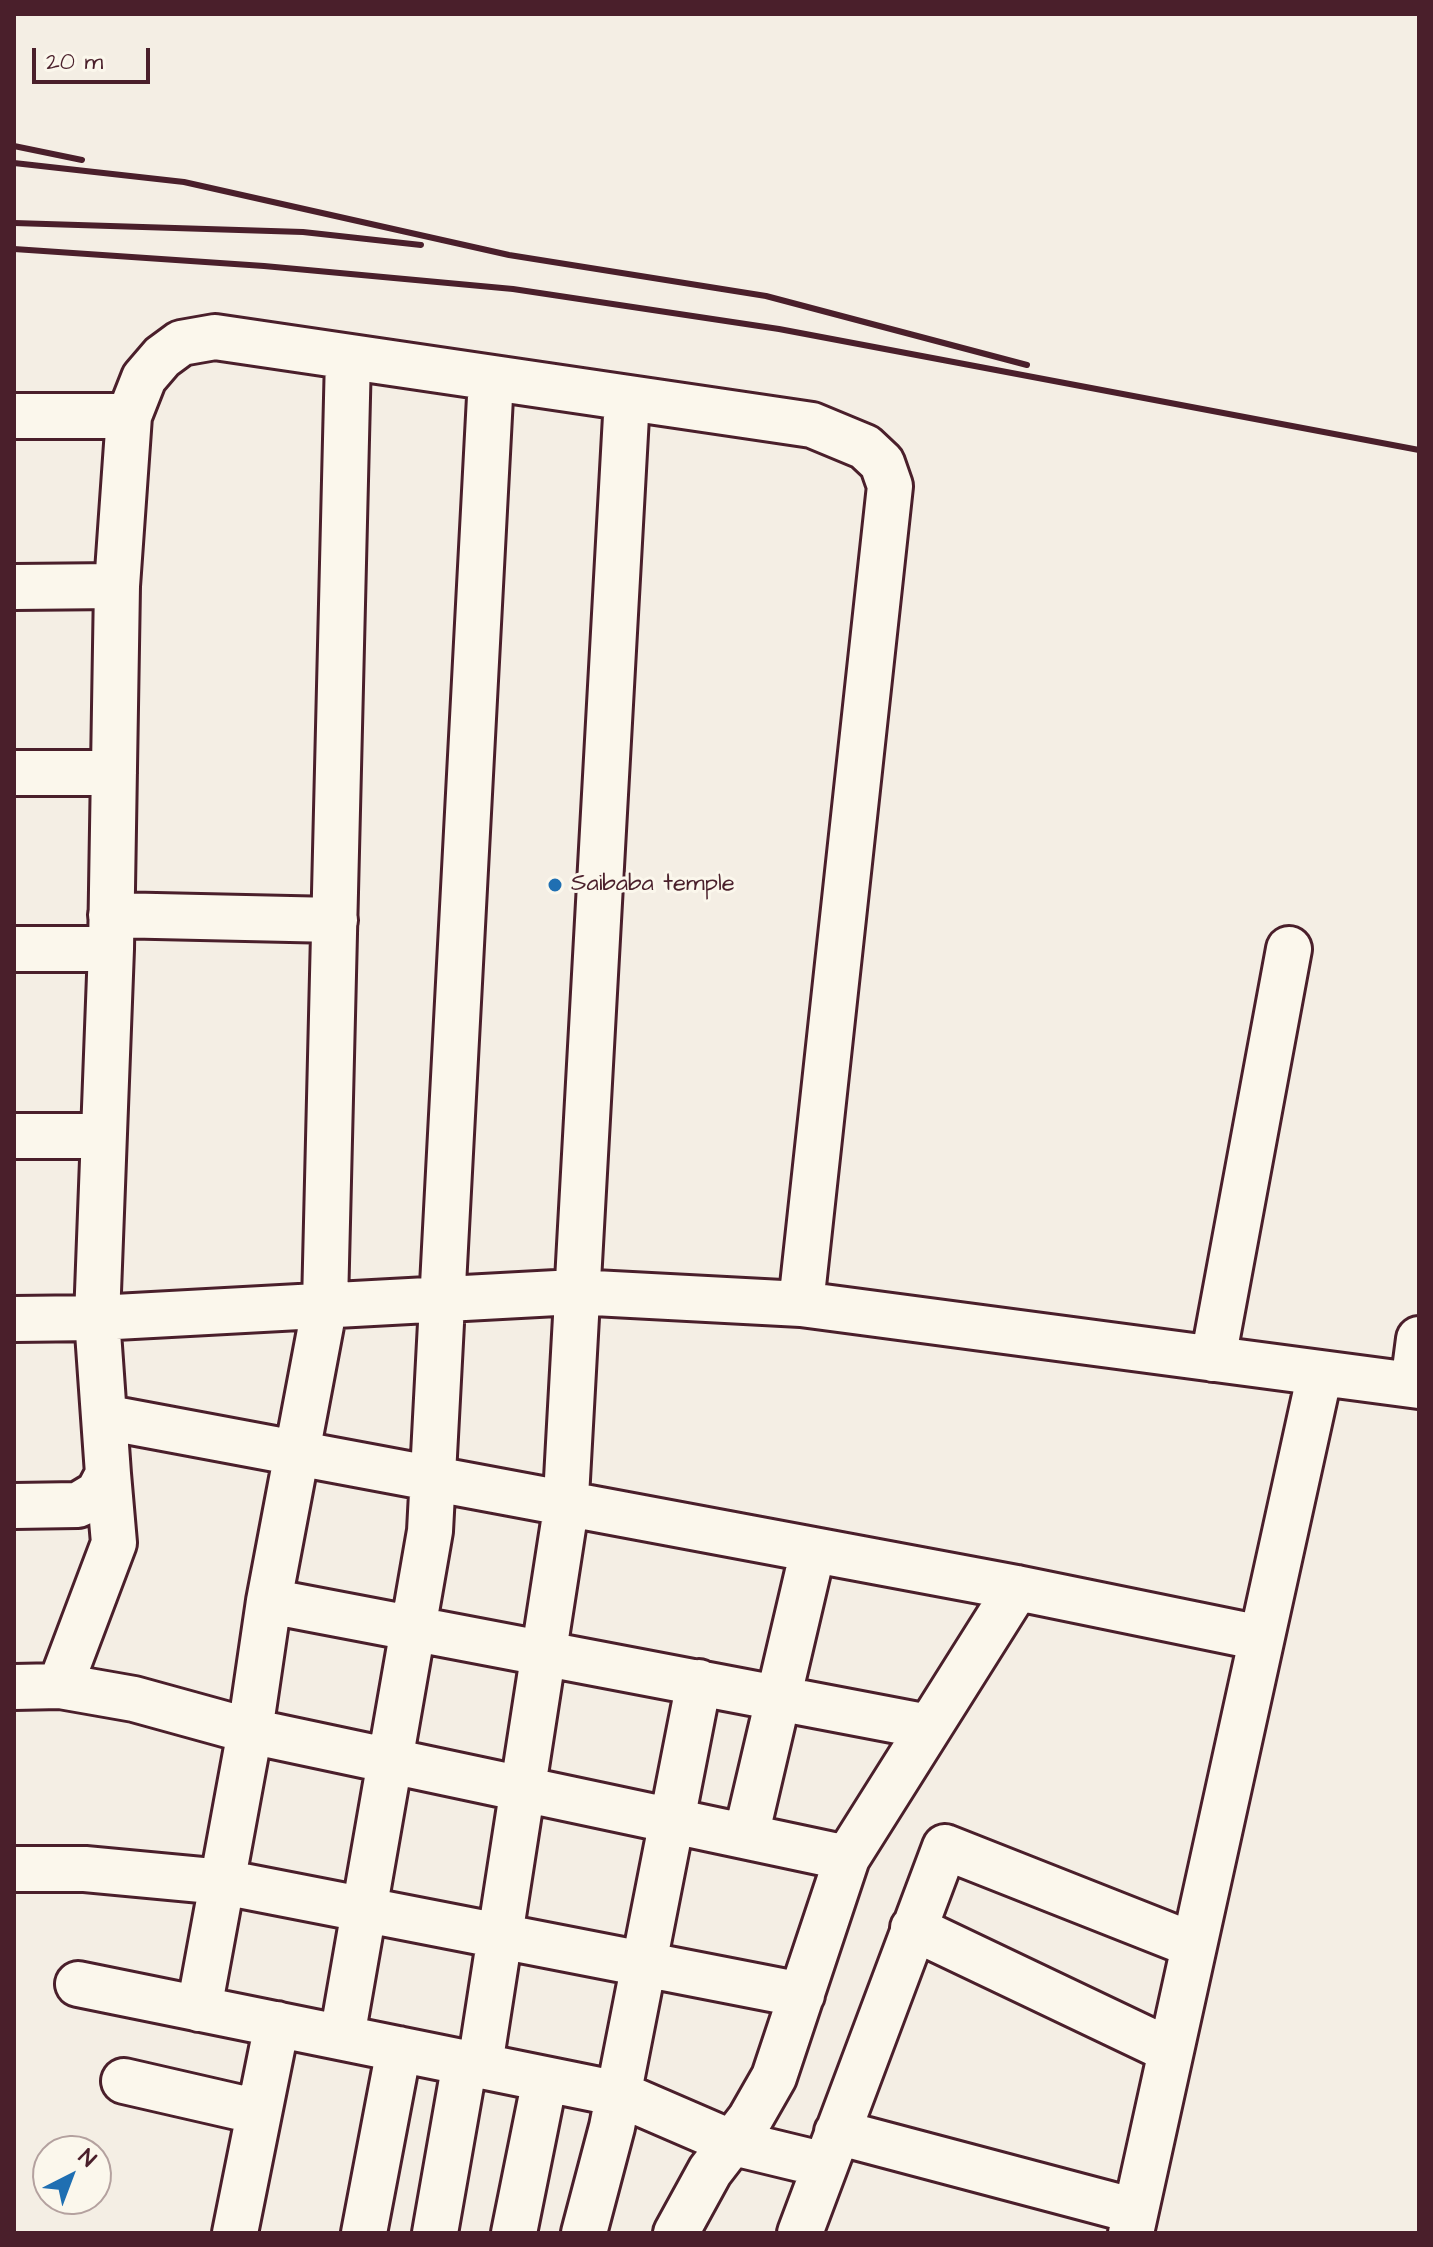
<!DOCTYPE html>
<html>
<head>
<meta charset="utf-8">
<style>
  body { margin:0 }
  #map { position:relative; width:1433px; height:2247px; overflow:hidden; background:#f4eee4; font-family:"Architects Daughter",sans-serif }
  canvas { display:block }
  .frame { position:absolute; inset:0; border:16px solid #4a1f2b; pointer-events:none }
  .north { position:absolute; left:32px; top:2135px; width:80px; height:80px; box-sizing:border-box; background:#fbf7ec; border:2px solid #b4a19f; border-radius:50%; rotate:42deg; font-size:22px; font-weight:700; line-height:32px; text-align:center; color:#4a1f2b }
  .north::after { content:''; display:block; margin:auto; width:28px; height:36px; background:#1f6fb2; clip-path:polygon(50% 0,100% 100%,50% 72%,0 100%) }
  .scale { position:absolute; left:32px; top:48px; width:118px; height:36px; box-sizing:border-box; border:4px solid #4a1f2b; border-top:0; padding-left:10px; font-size:24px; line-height:28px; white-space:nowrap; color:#4a1f2b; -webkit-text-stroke:6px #fbf7ec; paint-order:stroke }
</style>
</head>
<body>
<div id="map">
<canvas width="1433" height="2247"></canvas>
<div class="frame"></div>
<div class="north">N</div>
<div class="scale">20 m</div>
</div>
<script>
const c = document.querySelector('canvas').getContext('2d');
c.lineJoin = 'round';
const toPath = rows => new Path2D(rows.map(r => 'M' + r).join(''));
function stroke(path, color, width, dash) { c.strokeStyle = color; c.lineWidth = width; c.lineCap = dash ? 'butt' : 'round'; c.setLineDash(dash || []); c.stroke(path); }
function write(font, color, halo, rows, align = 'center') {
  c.font = font + ' "Architects Daughter",sans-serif'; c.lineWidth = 6; c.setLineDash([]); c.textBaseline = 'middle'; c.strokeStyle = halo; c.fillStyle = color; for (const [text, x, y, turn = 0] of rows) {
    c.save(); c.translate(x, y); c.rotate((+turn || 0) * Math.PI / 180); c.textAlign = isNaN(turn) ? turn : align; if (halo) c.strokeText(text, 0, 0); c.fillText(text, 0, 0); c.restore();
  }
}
const minor = toPath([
  [14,416,129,416],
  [14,587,117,586],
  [14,773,114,773],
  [111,915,335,920],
  [14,949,111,949],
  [14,1136,102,1136],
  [14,1319,97,1318,575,1292,801,1304,1419,1386],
  [1213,1359,1289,949],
  [1413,1385,1419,1339],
  [104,1417,1017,1588,1261,1638],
  [14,1506,78,1505,98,1493,108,1474,97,1318,111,949,117,586,129,416,144,378,162,357,181,343,215,337,812,425,865,447,882,463,890,486,801,1304],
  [269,1601,929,1727],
  [60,1686,114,1543,108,1474],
  [14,1687,60,1686,134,1699,250,1731,847,1858],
  [746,1836,813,1550],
  [14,1869,85,1869,223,1882,802,1995],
  [913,1928,1169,2050],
  [78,1984,619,2094,730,2142,825,2165],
  [199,2009,250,1731,269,1601,325,1304,348,357],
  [342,2037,430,1531,491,378],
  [480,2065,565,1515,627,398],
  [124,2081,259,2112],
  [837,2132,1135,2211],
  [235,2233,277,2024],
  [364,2233,399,2049],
  [435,2233,465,2062],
  [514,2233,545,2079],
  [584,2233,612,2127,699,1682],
  [676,2233,710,2171,750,2119,774,2077,847,1858,1017,1588],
  [800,2233,945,1847,1193,1945],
  [1131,2233,1320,1373]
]);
stroke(minor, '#4a1f2b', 50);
stroke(minor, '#fbf7ec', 44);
stroke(toPath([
  [14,146,82,160],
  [14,163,184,182,509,255,766,296,1027,365],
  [14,223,303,232,421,245],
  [14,249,264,266,513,289,779,329,1419,450]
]), '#4a1f2b', 6);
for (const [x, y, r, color] of [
  [555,885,8,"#1f6fb2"]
]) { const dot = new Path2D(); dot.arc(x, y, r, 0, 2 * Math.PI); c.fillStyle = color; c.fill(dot); stroke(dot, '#fbf7ec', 3); }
write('24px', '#4a1f2b', '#fbf7ec', [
  ["Saibaba temple",571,885]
], 'left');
</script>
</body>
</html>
